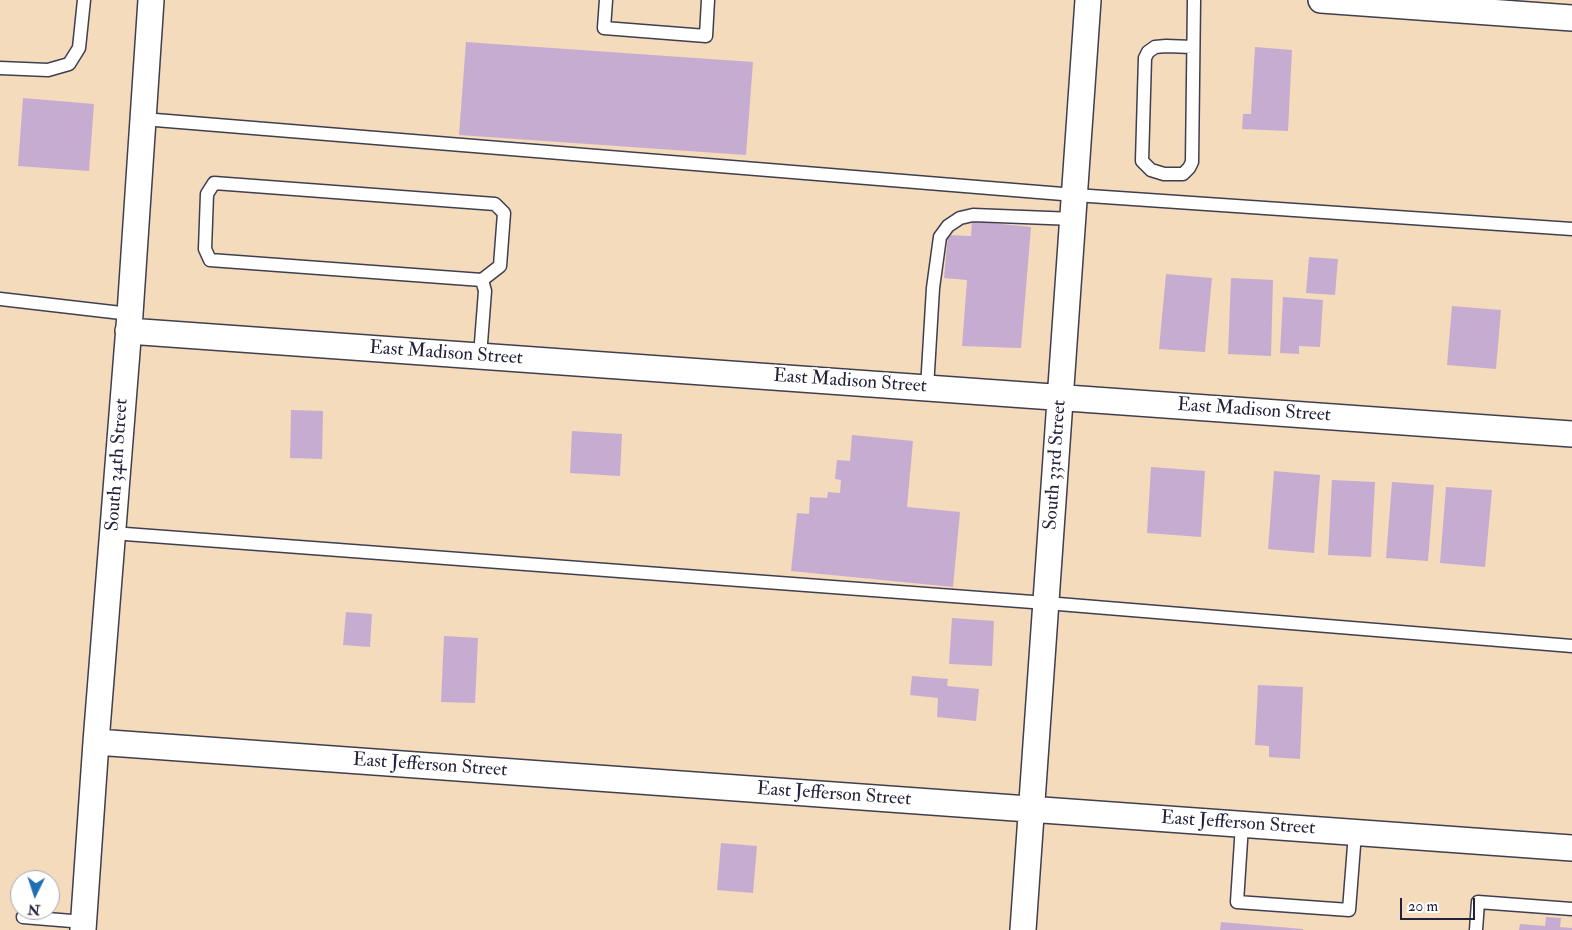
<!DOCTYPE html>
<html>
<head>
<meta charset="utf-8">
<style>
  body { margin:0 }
  #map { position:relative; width:1572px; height:930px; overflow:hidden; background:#f3dbbc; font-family:"IM FELL Double Pica",serif }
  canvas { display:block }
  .north { position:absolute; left:10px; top:870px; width:50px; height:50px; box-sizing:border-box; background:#fff; border:1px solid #a7a7b1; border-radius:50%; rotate:184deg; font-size:14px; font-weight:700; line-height:20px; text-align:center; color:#22223b }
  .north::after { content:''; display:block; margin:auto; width:18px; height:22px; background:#1f6fb2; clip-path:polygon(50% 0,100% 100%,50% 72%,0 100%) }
  .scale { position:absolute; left:1400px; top:898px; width:75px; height:22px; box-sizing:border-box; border:2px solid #22223b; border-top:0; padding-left:6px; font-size:15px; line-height:18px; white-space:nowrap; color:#22223b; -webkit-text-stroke:4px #fff; paint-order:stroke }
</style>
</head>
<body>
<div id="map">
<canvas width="1572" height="930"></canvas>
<div class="north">N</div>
<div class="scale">20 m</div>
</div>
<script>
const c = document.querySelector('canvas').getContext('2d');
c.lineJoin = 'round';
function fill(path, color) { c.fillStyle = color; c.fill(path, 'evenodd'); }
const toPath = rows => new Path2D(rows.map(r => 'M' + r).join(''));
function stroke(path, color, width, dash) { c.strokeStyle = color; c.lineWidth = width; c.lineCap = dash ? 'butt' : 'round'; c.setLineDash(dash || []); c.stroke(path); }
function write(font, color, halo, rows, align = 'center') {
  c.font = font + ' "IM FELL Double Pica",serif'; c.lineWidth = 4.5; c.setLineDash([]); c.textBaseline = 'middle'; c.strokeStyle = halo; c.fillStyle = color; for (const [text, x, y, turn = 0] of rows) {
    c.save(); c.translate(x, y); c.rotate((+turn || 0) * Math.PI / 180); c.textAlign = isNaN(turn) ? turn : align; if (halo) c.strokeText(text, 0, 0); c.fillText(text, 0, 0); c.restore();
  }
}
fill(toPath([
  [466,42,753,62,746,155,459,135],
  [1255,47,1292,50,1288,131,1242,129,1243,114,1251,114],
  [23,98,94,104,89,171,18,166],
  [972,221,1031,227,1021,348,962,346,967,280,944,278,948,235,971,236],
  [1309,257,1338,259,1335,295,1306,293],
  [1166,274,1212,278,1205,352,1159,349],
  [1231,278,1273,280,1271,356,1228,354],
  [1283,297,1323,300,1320,347,1299,346,1299,354,1280,353],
  [1452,306,1501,310,1496,369,1447,365],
  [291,410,323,411,322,459,290,458],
  [572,431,622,434,620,476,570,473],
  [852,435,913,441,907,507,960,512,953,587,791,571,797,513,809,514,810,497,827,498,828,492,840,493,841,480,835,479,837,460,850,461],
  [1151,467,1205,471,1201,537,1147,533],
  [1274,471,1320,475,1314,553,1268,549],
  [1332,480,1375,482,1371,557,1328,555],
  [1392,482,1434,485,1428,561,1386,558],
  [1446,487,1492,490,1485,567,1440,563],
  [346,612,372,614,370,647,343,645],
  [952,618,994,621,992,666,949,664],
  [444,636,478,638,475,703,441,702],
  [912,676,948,679,947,686,979,689,976,721,937,717,938,698,910,695],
  [1258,685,1303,687,1300,759,1269,757,1269,746,1255,745],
  [721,843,757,846,753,893,717,890],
  [1546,917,1561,918,1560,927,1572,928,1572,930,1519,930,1520,924,1545,926],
  [1221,922,1303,929,1303,930,1220,930]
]), '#c7acd2');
const service = toPath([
  [606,0,604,28,706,36,708,0],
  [1193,47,1166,46,1155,47,1148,52,1145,58,1142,161,1151,170,1164,174,1183,174,1189,168,1192,162,1194,0],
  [0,68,48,70,69,64,79,48,84,0],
  [143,119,1075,195,1572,229],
  [0,299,130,314],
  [480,356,485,291,482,280,210,260,205,249,207,194,214,183,495,204,504,213,500,266,482,280],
  [927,388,933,288,940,237,948,226,960,218,973,215,1074,219],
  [112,533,1046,603,1572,646],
  [1242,825,1237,902,1349,910,1355,833],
  [23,917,84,922],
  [1476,930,1478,902,1572,909]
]);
const minor = toPath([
  [1321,0,1572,18],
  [128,331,1572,434],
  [96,742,1572,848],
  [83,930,96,742,130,314,151,0],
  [1023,930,1088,0]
]);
stroke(service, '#413e4e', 15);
stroke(minor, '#413e4e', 28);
stroke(service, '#fff', 12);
stroke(minor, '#fff', 25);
write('19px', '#22223b', '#fff', [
  ["East Madison Street",446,354,4],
  ["East Madison Street",850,382,4],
  ["East Madison Street",1254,411,4],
  ["South 34th Street",118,465,-86],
  ["South 33rd Street",1056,465,-86],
  ["East Jefferson Street",430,766,4],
  ["East Jefferson Street",834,795,4],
  ["East Jefferson Street",1238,824,4]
]);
</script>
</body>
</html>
